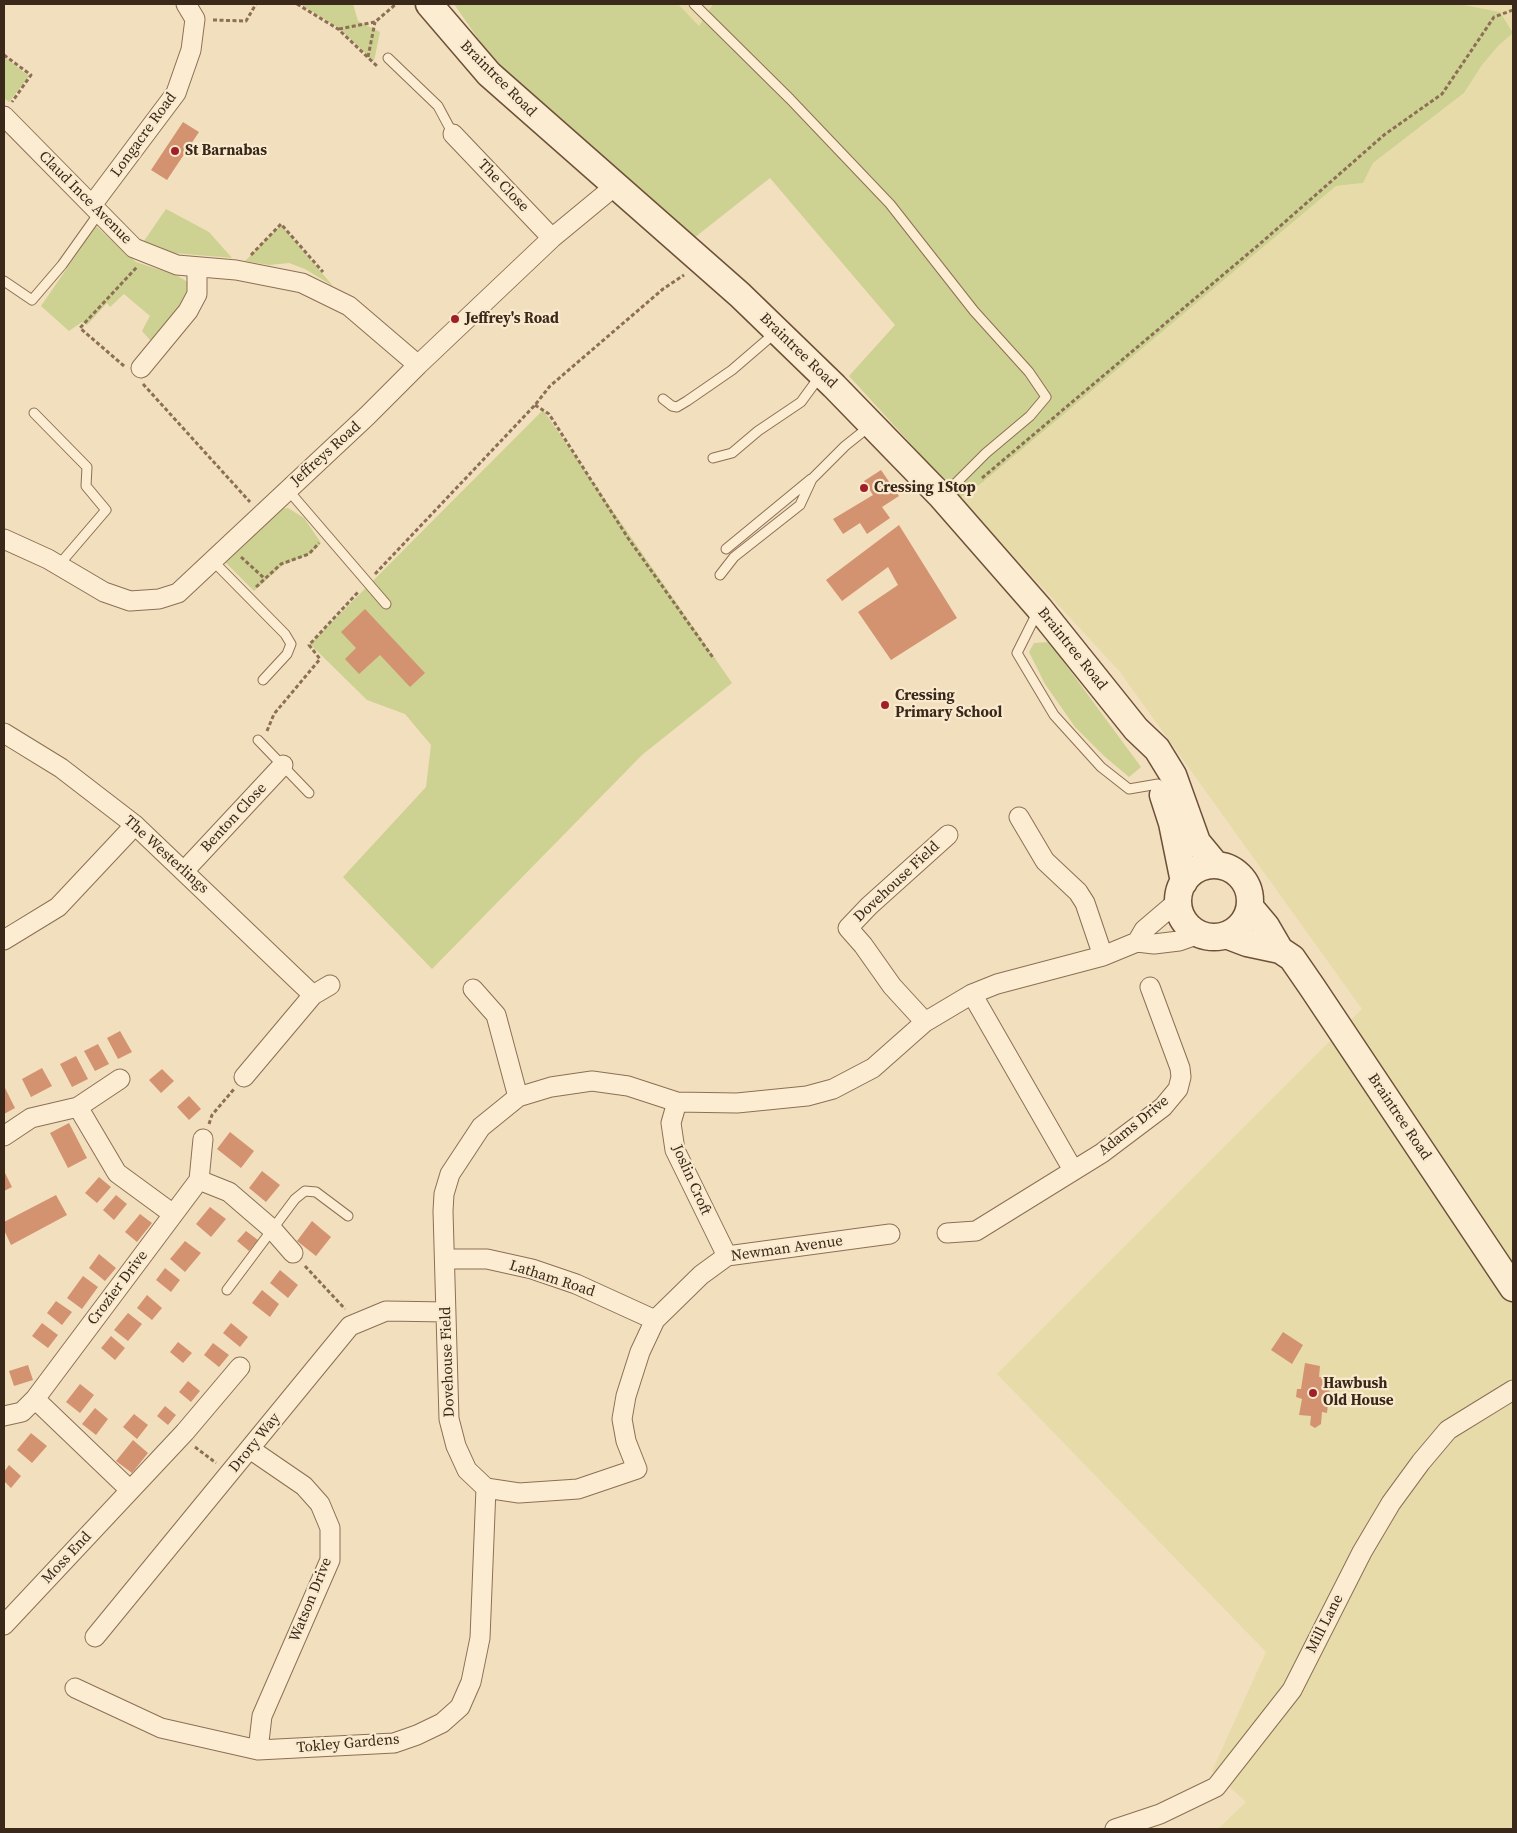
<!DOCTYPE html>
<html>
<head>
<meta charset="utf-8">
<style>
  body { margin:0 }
  #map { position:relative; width:1517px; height:1833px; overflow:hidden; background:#f2dfbe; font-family:"Source Serif 4",serif }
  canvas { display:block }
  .frame { position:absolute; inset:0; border:5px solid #3a281b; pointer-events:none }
</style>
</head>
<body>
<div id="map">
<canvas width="1517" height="1833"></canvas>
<div class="frame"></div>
</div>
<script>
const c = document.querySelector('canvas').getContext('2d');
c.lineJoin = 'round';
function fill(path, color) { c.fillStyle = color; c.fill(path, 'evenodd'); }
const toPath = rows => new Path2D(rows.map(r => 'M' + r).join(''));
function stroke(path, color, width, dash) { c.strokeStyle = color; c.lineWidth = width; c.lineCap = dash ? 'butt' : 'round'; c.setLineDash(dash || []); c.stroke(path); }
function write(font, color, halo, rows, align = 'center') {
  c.font = font + ' "Source Serif 4",serif'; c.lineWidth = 4.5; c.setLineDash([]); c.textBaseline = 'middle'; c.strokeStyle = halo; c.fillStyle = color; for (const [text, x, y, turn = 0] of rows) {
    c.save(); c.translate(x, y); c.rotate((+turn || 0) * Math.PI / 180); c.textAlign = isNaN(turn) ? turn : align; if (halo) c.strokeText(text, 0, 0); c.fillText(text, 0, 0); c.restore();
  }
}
fill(toPath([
  [678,4,713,4,699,26],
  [1459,4,1513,4,1513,32,1500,12],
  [1513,33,1513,1829,1218,1829,1246,1802,1212,1771,1266,1652,997,1374,1362,1009,1120,672,960,498,972,492,1336,186,1363,183,1373,163,1464,93,1482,65,1499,45]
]), '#e8dbaa');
fill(toPath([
  [300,4,353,4,358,21,380,32,374,61,339,28],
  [454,4,678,4,699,26,713,4,1459,4,1500,12,1513,33,1499,45,1482,65,1464,93,1373,163,1363,183,1336,186,982,483,960,498,849,376,895,325,770,178,694,238,492,59],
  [4,57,29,76,9,102,4,98],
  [166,209,209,232,232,258,174,253,144,241],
  [281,225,333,286,305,269,289,263,269,265,245,261],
  [96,226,136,262,178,276,189,283,191,295,151,341,142,331,150,316,124,294,110,307,107,303,87,325,82,322,69,331,41,306],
  [543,410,732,683,642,755,432,969,343,877,426,787,431,745,405,714,367,700,310,644],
  [288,508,304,518,321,543,310,554,283,565,254,591,224,561,281,509],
  [1049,642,1141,767,1129,777,1104,756,1075,727,1045,684,1029,652,1034,643]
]), '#cdd191');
fill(toPath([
  [183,122,199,132,167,180,151,170],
  [881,470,899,496,882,507,890,518,867,534,860,523,843,534,833,519,873,495,864,481],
  [899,525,957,618,891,660,858,612,898,585,888,567,842,601,826,580],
  [365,609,425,673,410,687,380,655,359,674,345,659,356,648,341,632],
  [120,1031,132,1052,118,1059,107,1038],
  [98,1044,109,1064,95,1071,84,1051],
  [76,1056,88,1079,72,1087,60,1064],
  [42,1068,52,1086,31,1097,22,1079],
  [162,1069,174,1081,161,1093,149,1080],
  [4,1086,15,1108,4,1114],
  [189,1096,201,1109,189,1120,177,1107],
  [69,1123,87,1158,68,1168,50,1133],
  [230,1132,254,1151,241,1168,217,1149],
  [4,1171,12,1187,4,1191],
  [262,1171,280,1185,266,1202,249,1188],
  [99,1177,111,1187,97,1203,85,1193],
  [56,1195,67,1215,11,1245,4,1230,4,1222],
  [116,1195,127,1204,114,1220,103,1210],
  [210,1207,226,1219,211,1237,196,1224],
  [140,1214,152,1223,137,1242,125,1232],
  [312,1221,331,1237,316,1256,297,1241],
  [246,1231,258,1240,249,1251,237,1241],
  [185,1241,201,1253,185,1272,170,1259],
  [99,1254,116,1268,105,1281,89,1268],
  [165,1268,180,1280,171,1292,156,1280],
  [280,1270,298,1285,288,1298,270,1283],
  [83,1276,98,1287,82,1309,67,1298],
  [262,1290,279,1304,270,1317,252,1303],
  [147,1295,162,1308,152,1320,137,1308],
  [56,1301,72,1312,62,1325,47,1313],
  [128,1313,142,1324,128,1341,114,1330],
  [42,1323,58,1335,48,1348,32,1336],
  [231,1323,248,1337,240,1347,223,1333],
  [1283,1332,1303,1345,1292,1364,1271,1350],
  [111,1336,125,1348,115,1360,101,1348],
  [178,1342,192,1353,183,1363,170,1352],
  [213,1343,229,1355,219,1367,204,1355],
  [1305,1363,1320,1366,1319,1377,1331,1378,1327,1413,1322,1412,1321,1424,1315,1428,1310,1425,1311,1416,1299,1415,1302,1399,1296,1397,1297,1389,1301,1389],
  [28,1365,33,1380,14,1386,9,1371],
  [188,1381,200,1391,191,1402,179,1392],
  [80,1384,94,1395,80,1413,66,1402],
  [165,1406,176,1415,168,1425,157,1416],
  [95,1408,108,1419,96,1435,82,1424],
  [134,1414,148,1425,137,1439,123,1427],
  [31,1433,47,1446,32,1463,17,1450],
  [133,1440,148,1453,132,1473,116,1461],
  [9,1465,21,1476,11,1488,4,1481,4,1472]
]), '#d49370');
const lane = toPath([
  [694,4,790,99,890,204,974,311,1029,372,1046,397,1030,416,986,453,944,495],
  [388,58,438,106,453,134],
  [4,281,32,300,62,265,99,213],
  [663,399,672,406,677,407,687,401,732,370,775,333],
  [34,413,87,467,86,486,106,510,58,566],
  [713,458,732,453,758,431,801,402,820,376],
  [288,490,386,604],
  [726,549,811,479],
  [212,560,285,634,291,644,287,654,263,680],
  [720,575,734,557,800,505,812,479,845,446,870,426],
  [1038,611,1017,653,1054,715,1101,767,1129,789,1158,784],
  [258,740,309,793],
  [227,1290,295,1199,305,1191,316,1192,348,1216]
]);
const street = toPath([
  [4,116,134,248,177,265,236,270,302,283,349,306,418,365],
  [453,134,552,238],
  [92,205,176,93,191,50,195,19,186,4],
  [141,368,188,311,197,294,197,267],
  [4,539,48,559,104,592,130,601,159,599,178,593,367,416,418,365,552,238,615,186],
  [4,733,61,768,135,825,313,995],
  [1019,817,1045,861,1078,892,1085,903,1103,956],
  [185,870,283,765],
  [4,940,58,907,135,825],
  [1137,942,1144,930,1178,901],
  [473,989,496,1015,518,1097],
  [972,994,1073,1170],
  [925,1022,892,986,863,945,848,928,869,906,948,835],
  [244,1077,313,995,330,985],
  [677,1102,671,1123,675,1150,727,1256],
  [78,1107,117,1173,173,1214],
  [4,1136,31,1118,78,1107,120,1079],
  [199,1180,229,1192,272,1229,293,1253],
  [947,1233,976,1231,1102,1153,1163,1107,1178,1089,1181,1077,1180,1068,1150,987],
  [890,1234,727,1256,701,1275,655,1320,640,1352,626,1396,622,1419,626,1441,637,1469,578,1489,519,1493,486,1488,467,1470,456,1446,449,1419,443,1211,444,1194,450,1174,481,1127,518,1097,551,1087,592,1081,628,1086,677,1102,737,1103,807,1096,833,1089,873,1068,925,1022,972,994,997,984,1103,956,1137,942,1154,944,1179,941,1199,934],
  [445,1259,487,1259,532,1269,576,1284,655,1320],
  [35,1399,130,1490],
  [4,1416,22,1412,35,1399,199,1180,203,1139],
  [250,1449,304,1486,320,1504,330,1528,330,1560,262,1716,258,1750],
  [4,1625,185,1432,240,1367],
  [95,1637,350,1326,386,1311,446,1312],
  [75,1688,161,1728,258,1750,394,1743,417,1735,442,1723,460,1707,471,1682,480,1638,486,1488],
  [1115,1829,1160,1814,1216,1787,1292,1690,1362,1552,1391,1503,1421,1462,1448,1430,1513,1390]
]);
const secondary = toPath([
  [429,4,489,74,740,295,834,386,941,496,1039,608,1136,729,1157,749,1173,775,1197,842,1216,865],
  [1163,795,1172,823,1184,882],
  '1178 901a36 36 0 1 1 72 0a36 36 0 1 1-72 0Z',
  [1250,907,1266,926,1280,950,1292,958,1312,987,1513,1288],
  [1226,935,1247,943,1280,950]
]);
stroke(lane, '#8c6f55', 11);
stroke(street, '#8c6f55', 21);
stroke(secondary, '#6e5038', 29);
stroke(toPath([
  [297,4,338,29,377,66],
  [213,20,246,21,256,4],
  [339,29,375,22,396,4],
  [4,55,31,75,12,102],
  [368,57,375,22],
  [251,255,281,224,323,272],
  [124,366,80,328,137,267],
  [143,384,250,502],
  [535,405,549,414,628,538,714,659],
  [982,478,1262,242,1384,135,1442,94,1494,17,1513,10],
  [241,557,264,578],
  [375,574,535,405,550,386,663,289,684,275],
  [256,587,281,564,309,554,319,543],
  [267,731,274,714,320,659,309,645,359,591],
  [209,1124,212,1115,234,1089],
  [305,1266,345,1309],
  [195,1447,216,1463]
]), '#8c6f55', 3, [4, 2.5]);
stroke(lane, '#fcedd2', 9);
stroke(street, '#fcedd2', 19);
stroke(secondary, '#fcedd2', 26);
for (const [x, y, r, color] of [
  [175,151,5,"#a11f28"],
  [455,319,5,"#a11f28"],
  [864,488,5,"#a11f28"],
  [885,705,5,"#a11f28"],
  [1313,1393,5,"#a11f28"]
]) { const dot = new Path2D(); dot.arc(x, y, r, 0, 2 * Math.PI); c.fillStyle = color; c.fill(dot); stroke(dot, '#f9eace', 2); }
write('15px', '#3a281b', '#f9eace', [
  ["Braintree Road",498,79,45],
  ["Longacre Road",144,135,-54],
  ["The Close",503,186,46],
  ["Claud Ince Avenue",85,198,45],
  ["Braintree Road",798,351,44],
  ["Jeffreys Road",326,454,-42],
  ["Braintree Road",1072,649,51],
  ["Benton Close",234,818,-47],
  ["The Westerlings",166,855,42],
  ["Dovehouse Field",897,882,-43],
  ["Braintree Road",1399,1117,56],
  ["Adams Drive",1134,1126,-39],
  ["Joslin Croft",691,1180,66],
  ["Newman Avenue",787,1249,-8],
  ["Latham Road",552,1279,18],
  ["Crozier Drive",118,1288,-53],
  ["Dovehouse Field",448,1362,-92],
  ["Drory Way",255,1443,-51],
  ["Moss End",67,1558,-47],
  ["Watson Drive",311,1600,-68],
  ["Mill Lane",1325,1624,-63],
  ["Tokley Gardens",348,1744,-5]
]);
write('bold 15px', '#3a281b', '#f9eace', [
  ["St Barnabas",185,151],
  ["Jeffrey's Road",465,319],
  ["Cressing 1Stop",874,488],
  ["Cressing",895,696],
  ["Primary School",895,713],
  ["Hawbush",1323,1384],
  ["Old House",1323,1401]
], 'left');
</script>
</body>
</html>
